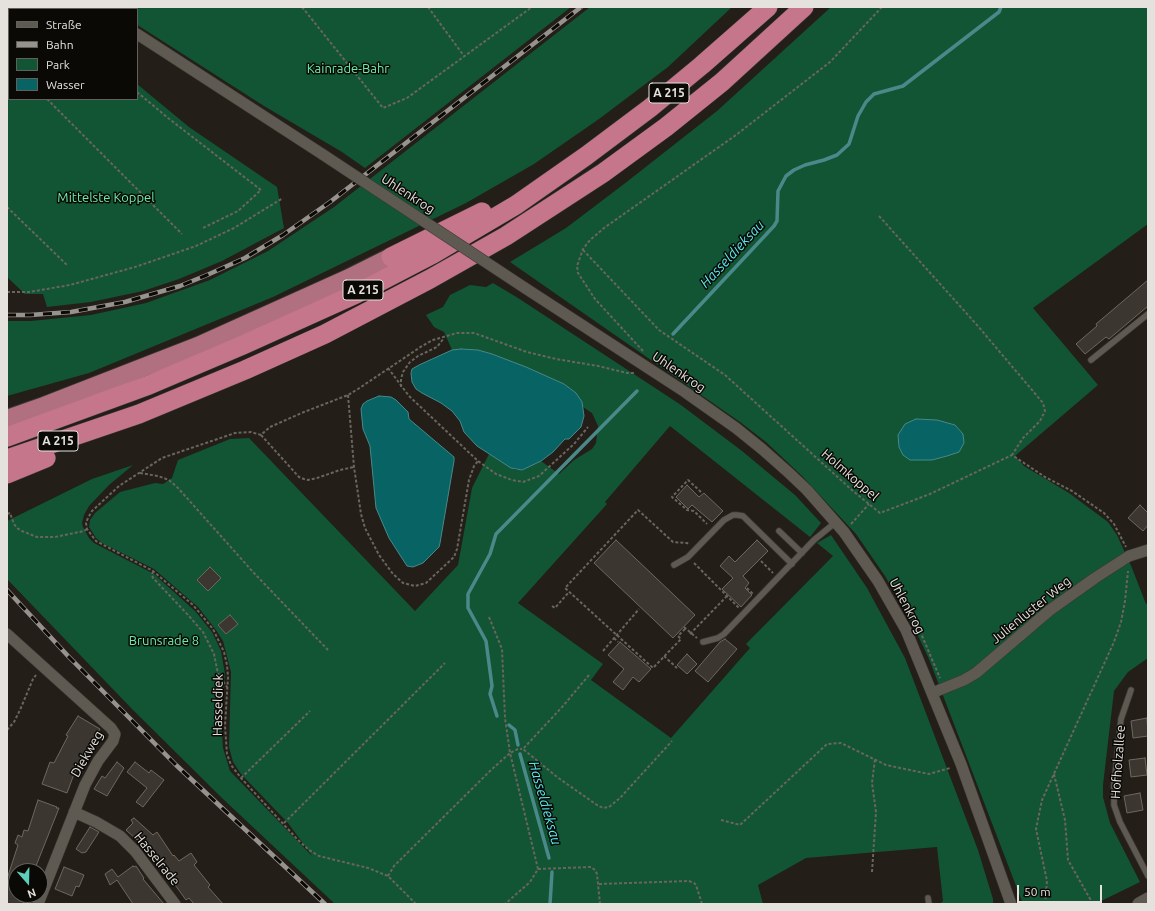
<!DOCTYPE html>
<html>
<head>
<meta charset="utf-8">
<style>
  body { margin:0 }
  #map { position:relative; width:1155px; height:911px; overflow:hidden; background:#231e18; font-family:Ubuntu,sans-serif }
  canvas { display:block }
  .frame { position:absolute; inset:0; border:8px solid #e5e2de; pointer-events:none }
  .legend { position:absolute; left:8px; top:8px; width:130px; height:92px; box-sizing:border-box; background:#0b0906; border:1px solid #62605c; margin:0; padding:5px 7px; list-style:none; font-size:12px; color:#e5e2de }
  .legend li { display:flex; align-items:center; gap:8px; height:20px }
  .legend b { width:20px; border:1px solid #62605c }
  .north { position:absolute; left:8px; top:863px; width:40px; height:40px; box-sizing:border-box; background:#0b0906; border:1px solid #62605c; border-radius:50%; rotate:160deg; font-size:11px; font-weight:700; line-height:16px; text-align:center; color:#e5e2de }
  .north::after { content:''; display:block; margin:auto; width:14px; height:18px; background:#5dceb9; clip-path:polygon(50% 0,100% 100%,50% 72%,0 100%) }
  .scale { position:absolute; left:1017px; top:885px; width:85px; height:18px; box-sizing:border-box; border:2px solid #e5e2de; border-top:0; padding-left:5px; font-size:12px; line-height:14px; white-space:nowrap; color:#e5e2de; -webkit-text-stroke:3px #0b0906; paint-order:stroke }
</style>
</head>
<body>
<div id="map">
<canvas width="1155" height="911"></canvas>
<div class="frame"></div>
<ul class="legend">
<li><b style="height:5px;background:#5e5951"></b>Straße</li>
<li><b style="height:5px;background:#96928d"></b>Bahn</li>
<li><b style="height:11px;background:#115534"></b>Park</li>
<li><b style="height:11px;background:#076364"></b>Wasser</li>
</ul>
<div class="north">N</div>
<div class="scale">50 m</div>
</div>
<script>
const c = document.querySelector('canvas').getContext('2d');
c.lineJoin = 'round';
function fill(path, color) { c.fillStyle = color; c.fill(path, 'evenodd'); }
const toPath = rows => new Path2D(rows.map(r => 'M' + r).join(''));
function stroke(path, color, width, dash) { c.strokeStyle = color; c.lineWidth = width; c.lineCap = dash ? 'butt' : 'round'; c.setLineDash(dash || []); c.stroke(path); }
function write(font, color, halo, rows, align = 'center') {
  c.font = font + ' Ubuntu,sans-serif'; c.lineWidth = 3; c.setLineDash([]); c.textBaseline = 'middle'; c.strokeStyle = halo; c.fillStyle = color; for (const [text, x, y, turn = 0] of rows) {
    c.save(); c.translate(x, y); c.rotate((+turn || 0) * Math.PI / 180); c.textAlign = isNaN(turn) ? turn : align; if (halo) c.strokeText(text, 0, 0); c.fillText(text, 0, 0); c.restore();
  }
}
fill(toPath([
  [7,7,58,7,60,9,9,9,9,99,137,99,137,84,189,127,277,187,284,228,222,261,179,279,143,291,91,302,47,307,43,294,25,294,7,277],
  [121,7,571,7,365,168,342,152,264,106,139,26,137,24,137,9,123,9],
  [590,7,732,7,668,67,599,119,534,164,466,203,273,297,89,373,7,396,7,321,31,321,91,315,146,303,210,280,268,251,334,207],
  [831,7,1148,7,1148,224,1033,308,1098,385,1015,456,1024,466,1069,493,1108,522,1117,535,1132,568,1146,604,1148,603,1148,658,1128,672,1114,691,1103,785,1103,797,1110,823,1140,882,1095,904,1023,904,929,659,913,625,885,576,856,534,802,476,766,442,740,422,510,262,566,228,624,184,717,111],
  [916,419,937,420,955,425,963,434,959,452,932,460,905,424],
  [493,283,518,298,681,405,742,451,795,495,821,523,810,537,670,426,605,502,607,504,518,603,603,664,591,680,671,738,750,648,746,644,833,556,817,543,831,535,867,588,905,658,978,850,993,899,993,904,940,904,943,901,937,847,806,858,758,885,763,904,335,904,223,799,133,710,7,579,7,521,92,479,133,465,109,485,89,506,84,515,82,523,83,527,89,538,94,543,154,574,195,611,212,632,221,651,225,674,221,717,223,748,230,771,313,857,288,823,241,774,233,762,229,747,231,672,223,641,216,630,198,607,154,569,102,543,96,538,89,527,90,520,95,513,120,492,155,483,163,484,172,478,178,460,230,439,249,438,415,611,458,565,472,488,489,454,511,468,516,470,522,470,541,461,559,474,574,460,592,449,596,443,598,426,592,413,583,407,576,393,564,384,526,367,492,354,478,350,461,349,452,350,444,332,434,327,426,315,443,307,450,295,470,285,486,287]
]), '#115534');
const water = toPath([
  [461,349,478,350,492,354,526,367,564,384,576,393,582,402,584,416,581,427,569,439,565,439,553,452,541,461,522,470,511,468,477,446,464,432,460,421,452,411,441,403,422,393,416,389,412,382,411,373,412,369,419,365,452,350,461,349],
  [379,396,391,397,396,400,408,412,409,419,454,457,454,461,440,543,439,547,423,563,413,567,407,566,389,538,376,508,370,446,363,429,361,409,363,404,367,401,379,396],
  [916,419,937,420,955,425,963,434,964,443,959,452,947,456,932,460,910,460,903,455,899,447,898,435,905,424,916,419]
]);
fill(water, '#076364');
stroke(water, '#4a8989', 1);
stroke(toPath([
  [673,334,774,226,777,221,778,191,786,176,794,170,805,165,824,160,837,155,849,144,858,116,866,102,874,94,903,86,999,12,1001,7],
  [497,716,490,694,492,686,486,641,468,608,468,594,490,554,496,534,637,391],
  [509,725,515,730,518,745],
  [520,754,549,858],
  [550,904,552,872]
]), '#4a8989', 3.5);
const building = toPath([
  [1148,280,1148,306,1109,339,1106,337,1085,354,1076,344,1097,326,1096,324,1148,280],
  [687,485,699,497,704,493,723,511,712,522,692,505,688,509,676,497,687,485],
  [1140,505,1148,513,1148,525,1143,531,1128,518,1140,505],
  [616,540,695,615,673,638,594,563,616,540],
  [757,540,768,551,743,576,749,583,745,588,752,595,741,607,722,589,733,578,720,566,729,556,735,562,757,540],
  [210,567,221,578,208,591,197,580,210,567],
  [230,615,238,624,226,634,218,625,230,615],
  [725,639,737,649,708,682,695,671,720,642,725,639],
  [620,642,651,669,639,682,633,677,623,690,613,682,624,669,608,655,620,642],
  [687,654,697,664,687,674,677,665,687,654],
  [78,716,100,729,86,751,74,774,67,793,42,784,50,762,54,763,68,736,66,735,78,716],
  [1147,718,1148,736,1133,738,1131,721,1147,718],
  [1145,758,1147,775,1131,777,1129,760,1145,758],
  [117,762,124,768,107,796,94,789,102,776,105,778,117,762],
  [135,762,149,773,151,770,164,780,143,807,136,802,147,788,127,772,135,762],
  [1140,793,1143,810,1127,813,1124,796,1140,793],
  [38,800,57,807,56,808,59,808,34,871,16,871,16,895,26,895,23,904,7,904,7,879,18,845,15,843,18,835,22,837,24,830,28,831,38,800],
  [134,818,153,835,157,832,173,856,174,855,179,861,191,853,197,862,194,865,210,885,208,887,223,904,194,904,189,898,186,900,160,864,142,836,137,840,126,830,133,823,131,820,134,818],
  [90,827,99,832,86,852,82,853,76,849,90,827],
  [133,866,134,867,136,866,144,878,143,879,164,904,133,904,117,880,110,885,105,874,112,869,118,877,133,866],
  [64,867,84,875,79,887,76,886,72,896,55,889,64,867]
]);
fill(building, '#3b362f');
stroke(building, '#6e6860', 1);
const service = toPath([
  [1091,360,1148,314],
  [779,531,802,553],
  [674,565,688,557,724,520,733,515,737,515,743,516,746,519,792,564],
  [703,642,718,638,724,634,814,540,836,522],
  [1131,690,1121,719,1114,785,1114,805,1120,822,1148,876],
  [928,898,929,904]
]);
const minor = toPath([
  [101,7,103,9],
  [137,34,322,154],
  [525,288,685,392,736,428,762,449,788,472,807,490,844,532,878,581,906,630,961,764,1011,904],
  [7,634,111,728,115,734,113,741,98,761,85,785,38,904],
  [932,693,964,680,976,673,1050,610,1095,578,1129,556,1148,550],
  [74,812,96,822,120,836,135,851,175,904]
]);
const tertiary = toPath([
  [1139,904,1148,899]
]);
const trunk = toPath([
  [7,419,44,406,198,346,349,278,391,257]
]);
const motorway = toPath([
  [391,257,482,212],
  [7,437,149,385,243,345,356,294,433,254,516,205,586,156,650,108,702,65,768,7],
  [7,459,139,414,245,370,325,334,430,279,506,236,603,173,666,127,722,82,804,7],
  [7,474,46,458]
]);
stroke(service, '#3c3834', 7);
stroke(minor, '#3c3834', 12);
stroke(tertiary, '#3c3834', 14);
stroke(trunk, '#3c3834', 20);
stroke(motorway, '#3c3834', 20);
stroke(toPath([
  [51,7,53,9],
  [302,7,383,108,407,98,532,7],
  [428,7,464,56],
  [7,59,9,61],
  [137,92,168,118,261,190,238,211,203,228],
  [47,99,182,234],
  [7,207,67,265],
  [879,216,977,325,1043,403,1045,411,1040,421,1023,438,1012,455],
  [583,250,659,330,725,375,853,491,880,513,930,494,1012,455,1045,477,1072,491,1104,513,1114,524,1126,547],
  [7,292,29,292,70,285,135,267,196,246,234,228,283,198],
  [643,351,595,299,578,273,577,266,583,249,590,240,604,228,736,135,830,62,882,7],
  [388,368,409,396,478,461,496,474,512,480,523,482,539,476,574,444,588,427],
  [401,387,401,379,403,372,410,362,418,356,437,347,444,338],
  [348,395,354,467,361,514,365,528,379,555,393,574,403,583,415,586,426,583,454,557,457,549,469,480,474,466,478,461],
  [261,435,299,477,304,479,308,480,317,478,340,470,354,467],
  [140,473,158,476,169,480,178,488,253,572,328,650],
  [701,492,688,480,672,497,687,510,694,511,707,524],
  [7,514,10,513,14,524,17,528,22,531,37,537,55,537,84,531,87,529],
  [851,524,869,504],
  [761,561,773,573],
  [694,563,739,608],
  [153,571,152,575,153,578,189,616,203,632,214,654,218,674,227,687],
  [747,588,753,594],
  [552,606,555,608,569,592],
  [908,609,917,624,940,678],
  [489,617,502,649,505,718,510,753,518,749,522,749],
  [684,627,697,638],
  [685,629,678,636,681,639,653,668,565,588,638,510,673,542,687,543,689,544],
  [690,634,727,596],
  [614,638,618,642],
  [603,651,639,609],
  [664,656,677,668],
  [589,675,563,706,523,749,557,777,597,805,603,808,609,807,620,798,672,741],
  [7,730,14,722,20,710,33,679,36,675],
  [1054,774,1065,820,1068,860,1093,904],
  [241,778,310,711],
  [721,820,740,825,827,744,841,743,886,765,929,774,950,768],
  [284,823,445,663],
  [538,869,591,867,595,870,597,874,600,904],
  [872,872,876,812,872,783,875,759],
  [388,876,394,866,492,769,510,753,538,869,530,882,505,904],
  [599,884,689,881,694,883,696,885,702,904],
  [416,904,388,876,368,868,319,856,309,850,298,840,241,778,231,765,227,754,225,726,228,677,227,665,224,652,213,629,193,605,153,571,96,541,87,529,86,523,88,518,92,511,119,486,162,458,235,433,251,432,261,435,270,427,304,412,348,395,358,389,422,346,433,340,457,333,474,333,527,352,556,359,598,366,627,373,635,373],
  [1045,904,1047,881,1036,829,1042,800,1114,642,1121,622,1125,601,1128,571]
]), '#69655f', 2, [3, 2]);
stroke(service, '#5e5951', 5.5);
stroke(minor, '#5e5951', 11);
stroke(tertiary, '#5e5951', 13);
stroke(trunk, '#b17080', 18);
stroke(motorway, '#c6768b', 19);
const rail = toPath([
  [7,315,30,315,71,312,125,302,180,286,207,275,245,258,283,235,330,202,581,7],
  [7,590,68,656,176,765,325,904]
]);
stroke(rail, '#96928d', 4.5);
stroke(rail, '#0b0906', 3, [9]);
const minorBridge = toPath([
  [322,154,525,288]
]);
stroke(minorBridge, '#3c3834', 12, []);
stroke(minorBridge, '#5e5951', 11);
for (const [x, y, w] of [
  [669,93,40],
  [363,290,40],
  [58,441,40]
]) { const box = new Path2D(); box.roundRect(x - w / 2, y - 10, w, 20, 3); c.fillStyle = '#0b0906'; c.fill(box); stroke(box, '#e5e2de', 1); }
write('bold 12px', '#e5e2de', null, [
  ["A 215",669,93],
  ["A 215",363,290],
  ["A 215",58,441]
]);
write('13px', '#6bf0a9', '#0b0906', [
  ["Kainrade-Bahr",348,69],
  ["Mittelste Koppel",106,198],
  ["Brunsrade 8",164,641]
]);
write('13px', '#e5e2de', '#0b0906', [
  ["Uhlenkrog",408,194,33],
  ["Uhlenkrog",679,372,34],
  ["Holmkoppel",850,475,41],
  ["Uhlenkrog",907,606,62],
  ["Julienluster Weg",1031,610,-39],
  ["Hasseldiek",218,705,-89],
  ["Diekweg",87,754,-60],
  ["Hofholzallee",1118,762,-86],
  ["Hasselrade",157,859,51]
]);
write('italic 14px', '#56ecee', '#0b0906', [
  ["Hasseldieksau",732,254,-47],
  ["Hasseldieksau",545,803,74]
]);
</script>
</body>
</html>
